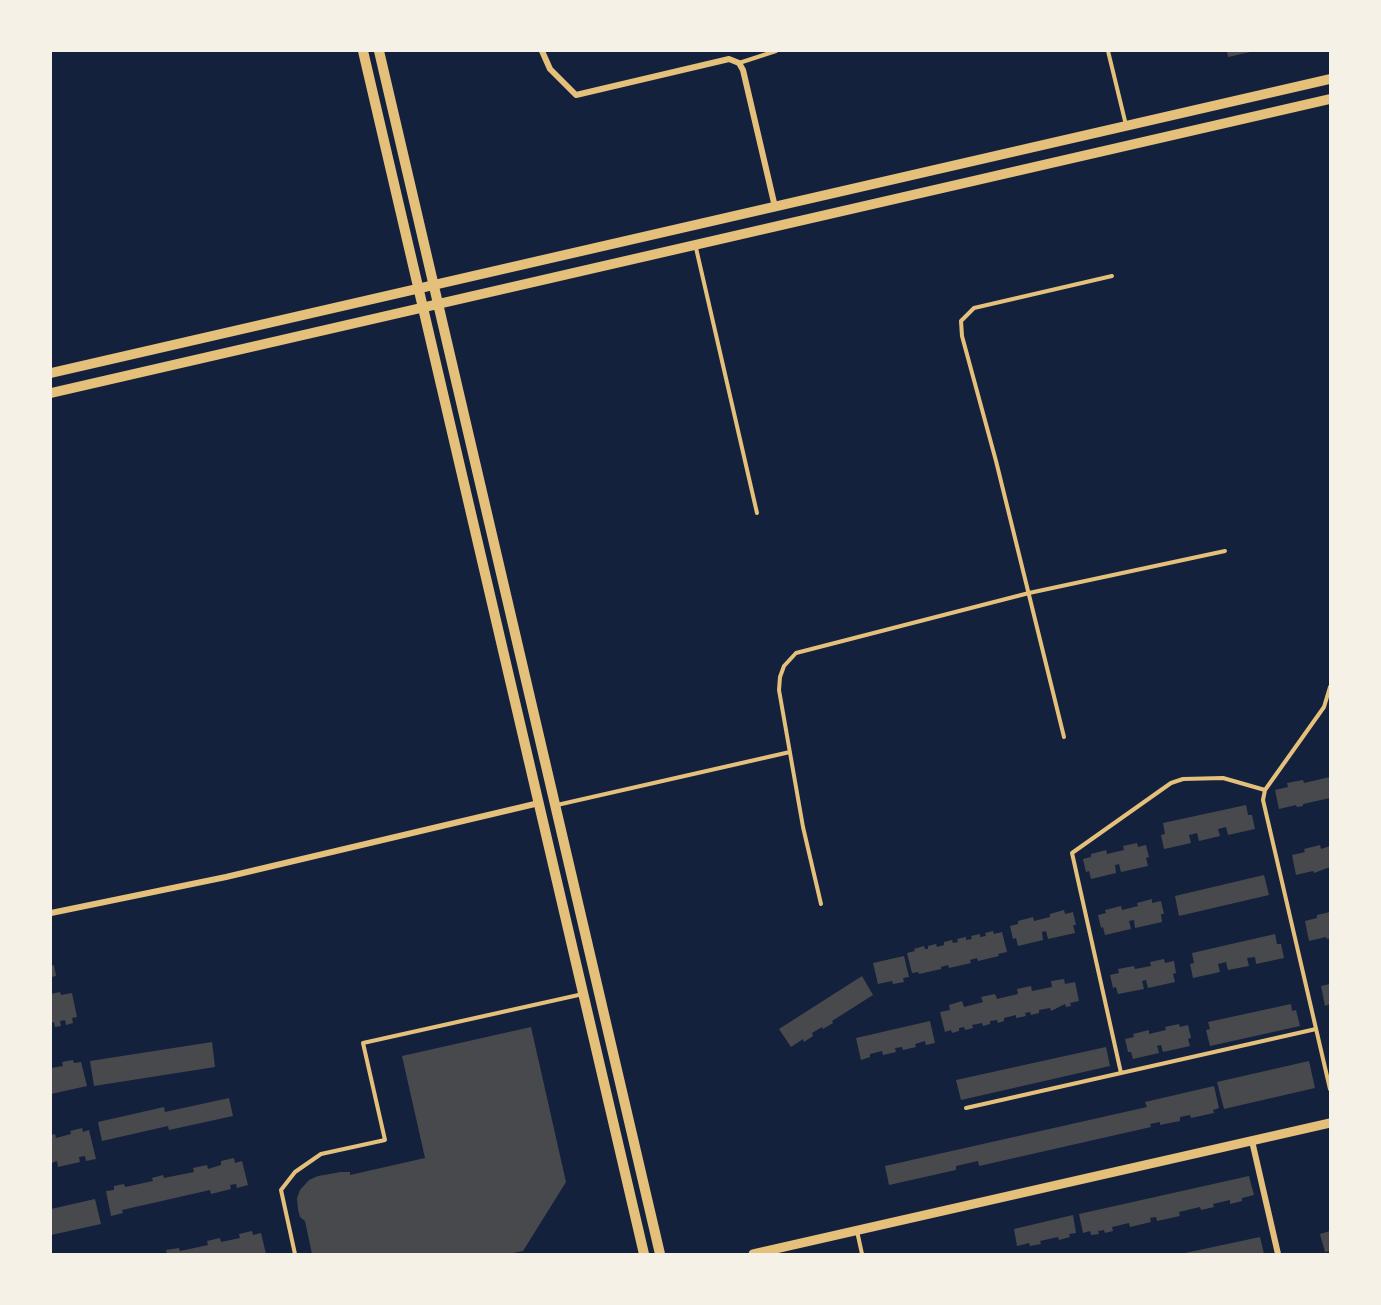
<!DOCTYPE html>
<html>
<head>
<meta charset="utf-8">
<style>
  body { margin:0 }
  #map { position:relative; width:1381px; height:1305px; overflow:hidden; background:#14213d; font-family:Lora,serif }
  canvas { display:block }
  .frame { position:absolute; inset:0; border:52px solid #f6f1e7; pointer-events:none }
</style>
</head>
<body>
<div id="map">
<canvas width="1381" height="1305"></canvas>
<div class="frame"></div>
</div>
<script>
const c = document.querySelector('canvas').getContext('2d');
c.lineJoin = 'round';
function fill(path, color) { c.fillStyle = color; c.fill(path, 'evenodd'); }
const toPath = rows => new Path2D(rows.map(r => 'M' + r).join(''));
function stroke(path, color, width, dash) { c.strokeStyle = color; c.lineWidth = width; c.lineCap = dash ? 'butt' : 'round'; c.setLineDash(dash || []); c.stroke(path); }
fill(toPath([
  [1227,51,1250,51,1250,52,1228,57],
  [1330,777,1330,798,1303,804,1303,806,1297,807,1296,805,1279,809,1275,790,1288,787,1287,783,1303,780,1304,783],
  [1246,805,1248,815,1252,815,1255,829,1228,835,1226,827,1218,829,1220,836,1199,841,1197,833,1189,835,1191,843,1164,849,1161,835,1165,834,1163,823],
  [1137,843,1138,847,1146,845,1149,857,1146,858,1148,866,1121,872,1119,864,1115,865,1116,873,1091,879,1089,871,1086,872,1083,859,1091,857,1091,854,1106,850,1107,854,1124,850,1123,846],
  [1320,845,1321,849,1330,846,1330,867,1314,873,1313,871,1296,875,1292,855,1305,852,1304,849],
  [1264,875,1269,895,1179,916,1175,896],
  [1152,899,1152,903,1161,901,1164,914,1161,914,1162,922,1135,928,1134,920,1129,921,1131,929,1105,935,1103,927,1101,928,1098,915,1106,913,1105,910,1121,906,1122,910,1138,906,1137,903],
  [1064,910,1065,914,1073,912,1076,925,1073,925,1075,933,1048,939,1046,931,1042,932,1043,940,1018,946,1016,938,1013,939,1010,926,1018,924,1018,921,1033,917,1034,921,1050,917,1050,914],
  [1330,912,1330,938,1327,939,1326,937,1309,941,1305,921,1317,918,1317,915],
  [993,931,994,934,1002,932,1007,952,998,954,999,956,978,961,977,958,970,960,971,963,949,968,948,965,941,967,941,969,919,974,918,972,912,973,907,953,915,951,914,949,924,946,925,949,928,949,928,946,936,944,937,947,944,945,944,942,952,940,953,943,958,942,957,939,966,937,966,940,972,939,971,936,980,934,980,937,986,936,985,933],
  [1275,934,1277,944,1281,944,1284,958,1256,964,1255,957,1247,958,1249,966,1228,970,1226,962,1218,964,1220,972,1193,978,1190,964,1194,963,1192,953],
  [904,956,909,977,903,978,904,982,893,984,892,981,878,984,873,963],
  [1164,959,1165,963,1174,961,1176,973,1173,974,1175,982,1148,988,1146,980,1142,981,1144,989,1118,994,1116,987,1113,988,1110,975,1119,973,1118,969,1134,966,1135,969,1151,966,1150,962],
  [54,965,56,976,51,977,51,966],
  [862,976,873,995,832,1021,833,1023,823,1029,822,1027,812,1033,813,1036,804,1042,803,1039,791,1047,779,1029],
  [1064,979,1065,984,1075,982,1079,1001,1070,1003,1071,1006,1066,1007,1065,1004,1051,1011,1050,1008,1039,1010,1039,1013,1031,1015,1030,1012,1025,1013,1026,1016,1016,1018,1016,1015,1004,1018,1004,1021,998,1023,997,1020,990,1021,990,1024,983,1026,982,1023,972,1025,973,1028,965,1030,964,1027,959,1028,959,1031,952,1033,951,1030,945,1032,940,1012,950,1010,949,1005,962,1001,964,1007,983,1002,981,997,995,994,997,999,1018,994,1017,989,1031,986,1032,991,1052,987,1051,981],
  [1330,984,1330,1004,1325,1006,1321,986],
  [60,992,61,995,72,993,77,1017,72,1018,73,1023,66,1025,65,1020,60,1021,61,1026,55,1027,54,1022,51,1023,51,994],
  [1291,1004,1292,1011,1296,1010,1300,1026,1210,1046,1206,1030,1210,1029,1208,1022],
  [930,1021,935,1043,926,1045,925,1041,915,1044,916,1047,903,1050,902,1047,895,1048,896,1052,883,1055,882,1051,870,1054,870,1057,861,1060,856,1038],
  [1179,1024,1180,1027,1188,1025,1191,1038,1188,1039,1190,1046,1163,1052,1161,1045,1157,1046,1159,1053,1133,1059,1131,1052,1128,1052,1125,1039,1134,1037,1133,1034,1149,1030,1149,1034,1166,1030,1165,1027],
  [531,1027,566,1182,523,1251,508,1254,312,1254,305,1221,300,1217,298,1209,297,1198,300,1190,309,1180,318,1176,341,1172,350,1172,350,1175,425,1158,402,1056],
  [212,1042,215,1067,94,1086,90,1061],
  [1106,1047,1110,1066,961,1100,956,1080],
  [73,1060,74,1063,81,1062,87,1086,51,1094,51,1068,63,1066,62,1062],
  [1309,1061,1315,1088,1224,1109,1217,1082],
  [1214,1086,1219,1108,1213,1110,1214,1113,1191,1118,1190,1115,1180,1117,1180,1121,1160,1125,1160,1122,1150,1124,1151,1127,979,1166,978,1161,956,1166,956,1170,889,1185,885,1166,1147,1107,1145,1102],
  [229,1098,233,1116,169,1130,168,1126,102,1141,98,1122,164,1107,165,1112],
  [82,1128,83,1132,89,1130,96,1159,86,1161,85,1156,79,1157,80,1162,58,1167,57,1161,51,1163,51,1135,55,1134,56,1138,71,1134,70,1131],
  [234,1158,235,1163,242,1161,248,1185,237,1188,236,1184,230,1185,231,1189,211,1194,210,1190,122,1210,123,1213,111,1216,106,1191,114,1190,114,1186,124,1184,125,1187,153,1181,152,1178,163,1175,164,1178,194,1172,193,1168,207,1165,208,1169,221,1165,221,1161],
  [1249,1176,1254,1195,1242,1198,1242,1201,1230,1204,1230,1200,1213,1204,1214,1207,1201,1210,1200,1207,1179,1212,1180,1216,1157,1221,1156,1217,1150,1218,1151,1222,1130,1227,1129,1223,1112,1227,1113,1231,1105,1233,1104,1230,1098,1231,1099,1234,1091,1235,1090,1231,1083,1233,1079,1214],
  [95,1199,101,1224,51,1235,51,1209],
  [1073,1215,1076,1233,1069,1234,1070,1237,1059,1240,1058,1237,1040,1241,1041,1244,1030,1246,1029,1243,1017,1246,1014,1229],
  [252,1231,253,1235,261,1233,266,1254,167,1254,166,1250,179,1248,180,1251,208,1245,207,1241,220,1238,221,1242,240,1238,239,1234],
  [1330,1231,1330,1251,1325,1252,1320,1234],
  [1260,1237,1264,1254,1185,1254,1185,1253]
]), '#48494c');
stroke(toPath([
  [1108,51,1126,125],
  [739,63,776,51],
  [696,248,757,513],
  [1330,687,1324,707,1265,790,1263,800,1330,1089],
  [1064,737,996,461,962,336,961,321,974,308,1112,276],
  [557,805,790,752],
  [821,904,803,827,779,690,780,677,784,666,796,653,1029,593,1225,551],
  [1121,1073,1072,853,1171,783,1183,779,1223,778,1265,790],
  [966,1108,1316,1029],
  [857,1231,862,1254],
  [295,1254,281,1190,295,1172,321,1154,385,1140,363,1043,583,994]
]), '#e5c07b', 4);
stroke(toPath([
  [542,51,550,69,576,95,729,59,739,63,743,70,775,207],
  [51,913,226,877,539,803],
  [1252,1141,1278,1254]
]), '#e5c07b', 6);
stroke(toPath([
  [753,1254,1330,1123]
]), '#e5c07b', 9);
stroke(toPath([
  [363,51,644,1254],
  [379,51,660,1254],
  [51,373,1330,79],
  [51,393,1330,99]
]), '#e5c07b', 10);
</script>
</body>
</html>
